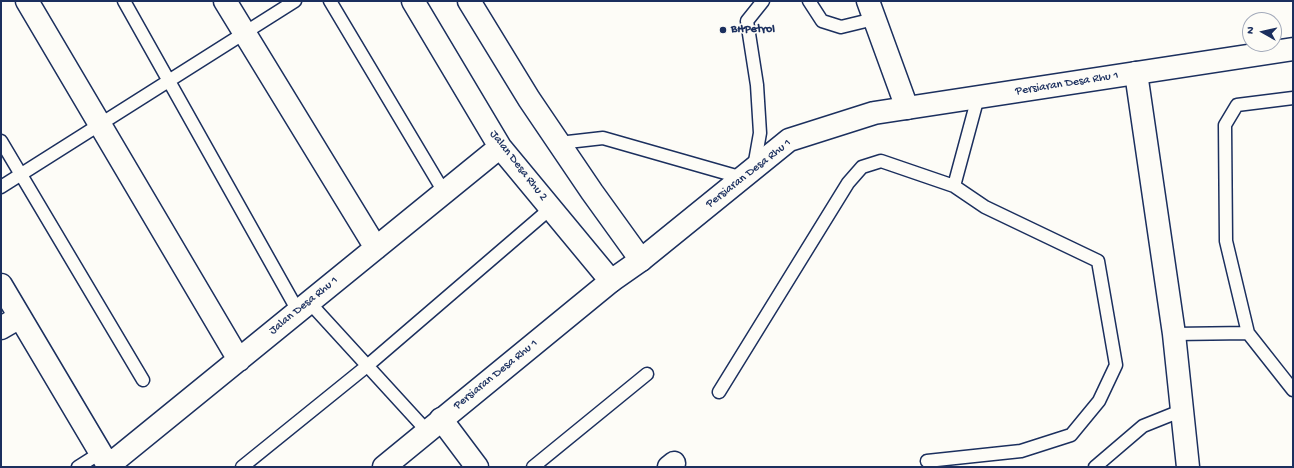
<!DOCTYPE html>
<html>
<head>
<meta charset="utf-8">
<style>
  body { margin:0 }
  #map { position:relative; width:1294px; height:468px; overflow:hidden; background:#fdfcf7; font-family:"Gochi Hand",sans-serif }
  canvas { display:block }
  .frame { position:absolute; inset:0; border:2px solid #1b2f5e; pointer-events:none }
  .north { position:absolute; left:1242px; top:12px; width:40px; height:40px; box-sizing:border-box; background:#fdfcf7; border:1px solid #a3aaba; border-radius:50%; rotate:278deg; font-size:11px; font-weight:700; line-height:16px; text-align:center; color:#1b2f5e }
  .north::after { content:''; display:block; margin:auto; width:14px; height:18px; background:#1b2f5e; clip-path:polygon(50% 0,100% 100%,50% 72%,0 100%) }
</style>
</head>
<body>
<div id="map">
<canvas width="1294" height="468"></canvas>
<div class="frame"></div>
<div class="north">N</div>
</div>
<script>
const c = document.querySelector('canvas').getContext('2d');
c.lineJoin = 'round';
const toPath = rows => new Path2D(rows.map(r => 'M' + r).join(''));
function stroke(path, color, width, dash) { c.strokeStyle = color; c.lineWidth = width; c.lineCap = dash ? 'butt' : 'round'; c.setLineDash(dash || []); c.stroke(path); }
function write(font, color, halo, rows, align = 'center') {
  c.font = font + ' "Gochi Hand",sans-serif'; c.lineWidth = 3; c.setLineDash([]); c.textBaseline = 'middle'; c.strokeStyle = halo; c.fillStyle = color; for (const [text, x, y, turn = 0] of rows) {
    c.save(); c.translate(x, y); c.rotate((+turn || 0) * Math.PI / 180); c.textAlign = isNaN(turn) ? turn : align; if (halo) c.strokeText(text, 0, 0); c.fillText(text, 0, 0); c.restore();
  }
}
const service = toPath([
  [124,1,298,311],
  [330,1,444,192],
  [809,1,822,21,841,27,874,19],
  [1,141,143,380],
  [559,143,603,138,743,178],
  [754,167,760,133,757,85,747,21,763,1],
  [1,187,295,1],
  [309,302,427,431],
  [1248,333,1226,241,1225,125,1237,105,1293,98],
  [1174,334,1248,333,1293,390],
  [719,392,848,183,862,167,881,161,954,186,978,97],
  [927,461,1021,451,1071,435,1099,401,1116,365,1098,261,985,207,954,186],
  [78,467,100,453],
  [242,467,367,366,551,208],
  [533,467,647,374],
  [1095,467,1143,426,1183,410]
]);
const minor = toPath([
  [27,1,239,360],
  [225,1,376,248],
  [413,1,500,147,611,281],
  [469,1,529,99,592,192,641,260],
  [868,1,907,108],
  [1136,73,1174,334,1188,467],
  [1,285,109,467],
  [1,328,20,317],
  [441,419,477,467],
  [108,466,500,147],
  [669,467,674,463]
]);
const tertiary = toPath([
  [384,467,611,281,641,260,789,140,874,113,1293,49]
]);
stroke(service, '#1b2f5e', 15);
stroke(minor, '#1b2f5e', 25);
stroke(tertiary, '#1b2f5e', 25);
stroke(service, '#fdfcf7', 12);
stroke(minor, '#fdfcf7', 22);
stroke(tertiary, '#fdfcf7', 22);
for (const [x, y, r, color] of [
  [723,30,4,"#1b2f5e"]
]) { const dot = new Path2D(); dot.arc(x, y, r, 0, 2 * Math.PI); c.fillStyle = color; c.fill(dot); stroke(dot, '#fdfcf7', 1.5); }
write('bold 12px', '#1b2f5e', '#fdfcf7', [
  ["BHPetrol",731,30]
], 'left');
write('12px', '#1b2f5e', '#fdfcf7', [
  ["Persiaran Desa Rhu 1",1067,84,-9],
  ["Jalan Desa Rhu 2",518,166,52],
  ["Persiaran Desa Rhu 1",749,174,-38],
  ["Jalan Desa Rhu 1",304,306,-39],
  ["Persiaran Desa Rhu 1",496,375,-39]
]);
</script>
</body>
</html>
